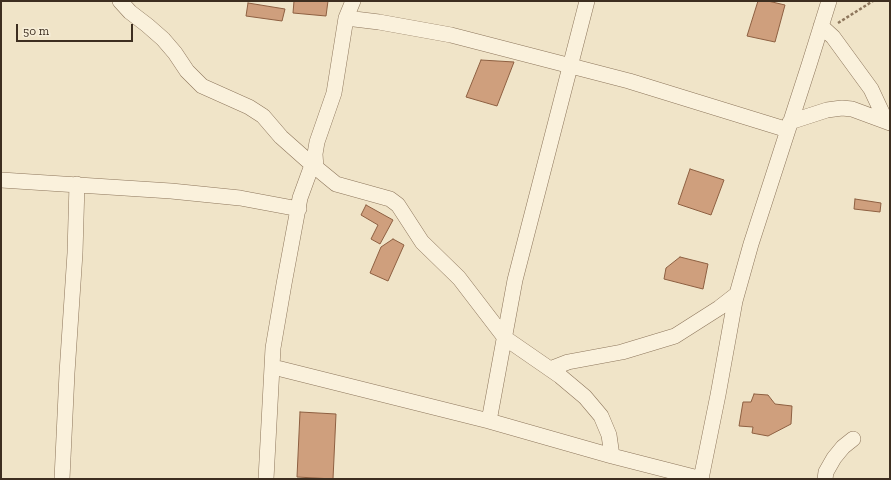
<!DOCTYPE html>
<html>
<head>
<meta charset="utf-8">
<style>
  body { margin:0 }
  #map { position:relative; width:891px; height:480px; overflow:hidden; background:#f0e4c8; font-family:"Zilla Slab",serif }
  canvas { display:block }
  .frame { position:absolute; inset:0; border:2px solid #3d2e20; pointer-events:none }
  .scale { position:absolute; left:16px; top:24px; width:117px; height:18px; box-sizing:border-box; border:2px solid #3d2e20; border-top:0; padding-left:5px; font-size:12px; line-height:14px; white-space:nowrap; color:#3d2e20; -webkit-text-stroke:3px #f7eed8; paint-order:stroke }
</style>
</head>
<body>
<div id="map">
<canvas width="891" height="480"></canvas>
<div class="frame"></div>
<div class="scale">50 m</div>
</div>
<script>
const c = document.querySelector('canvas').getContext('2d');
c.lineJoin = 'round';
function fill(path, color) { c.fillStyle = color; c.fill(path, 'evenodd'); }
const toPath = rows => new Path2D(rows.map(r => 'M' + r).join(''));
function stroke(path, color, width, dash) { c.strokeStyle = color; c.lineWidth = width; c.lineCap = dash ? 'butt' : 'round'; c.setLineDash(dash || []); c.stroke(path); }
const building = toPath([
  [294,1,328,1,326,16,293,13,294,1],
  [758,1,768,1,785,5,775,42,747,36,758,1],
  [248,3,285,9,282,21,246,16,248,3],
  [481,60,514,62,497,106,466,97,481,60],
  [690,169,724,180,711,215,678,204,690,169],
  [855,199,881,203,880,212,854,209,855,199],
  [366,205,393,220,380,244,371,239,378,225,361,215,366,205],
  [393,239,404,245,388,281,370,273,381,247,393,239],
  [680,257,708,264,703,289,664,279,666,268,680,257],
  [754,394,768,395,775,404,792,406,791,424,768,436,752,433,753,427,739,426,743,402,751,402,754,394],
  [300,412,336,414,333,479,297,477,300,412]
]);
fill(building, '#cf9f7d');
stroke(building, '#8d5f41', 1);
const street = toPath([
  [120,1,130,12,147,25,163,39,175,53,187,71,202,86,249,107,263,116,281,137,308,161,336,184,390,199,398,205,422,242,459,278,505,338,560,376,585,397,601,416,609,435,612,456],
  [346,18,379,22,451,35,629,81,788,130],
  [821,26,833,37,871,89,886,121],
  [790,122,827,110,842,108,852,109,890,123],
  [316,168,315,154,317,142,334,93,346,18,353,1],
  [1,180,171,191,240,198,299,209],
  [273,367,489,421,612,456,702,479],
  [550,369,568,362,622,352,675,336,719,308,737,294],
  [489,421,515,280,587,1],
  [62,479,67,373,75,253,77,184],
  [266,479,273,348,284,284,300,198,312,165],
  [701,479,718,395,735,301,751,244,809,65,829,1],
  [825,479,826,472,834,458,843,447,853,439]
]);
stroke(street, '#8d765c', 16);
stroke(toPath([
  [838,23,873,1]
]), '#8d765c', 2.5, [3, 2]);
stroke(street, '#faf1dc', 15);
</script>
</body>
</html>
